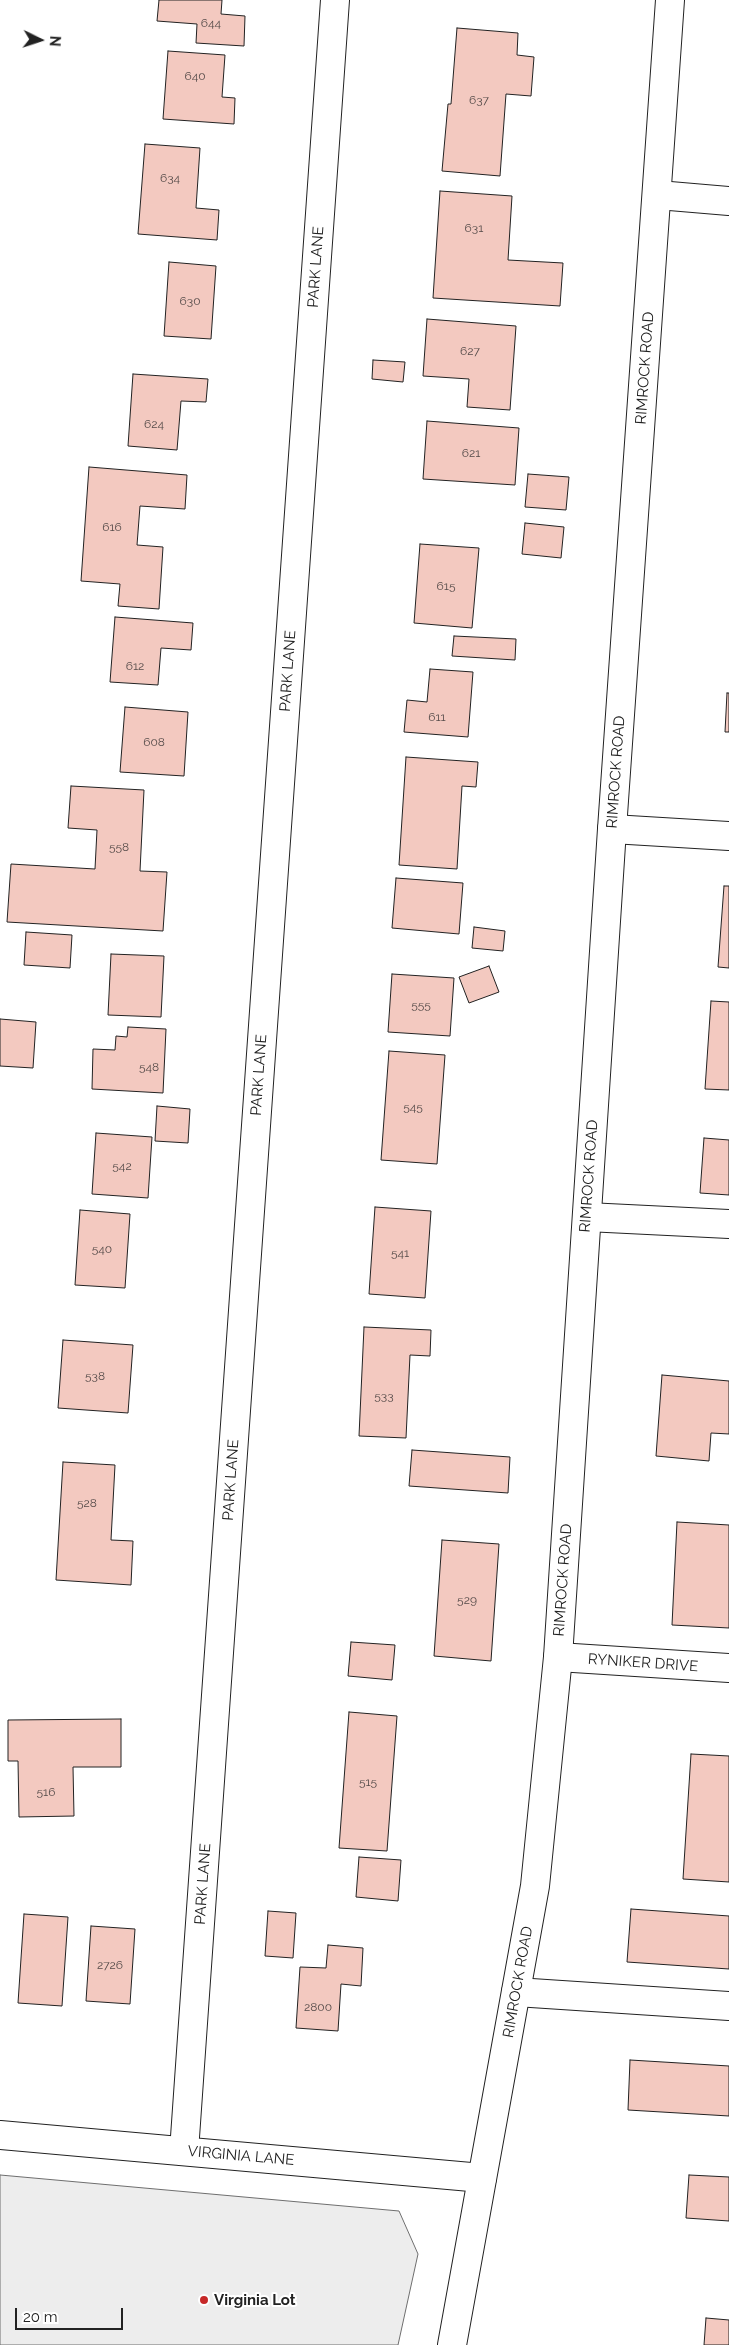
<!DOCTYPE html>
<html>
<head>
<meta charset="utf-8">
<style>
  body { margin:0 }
  #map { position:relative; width:729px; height:2345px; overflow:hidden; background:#fff; font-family:Raleway,sans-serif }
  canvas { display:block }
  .north { position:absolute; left:15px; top:15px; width:50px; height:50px; -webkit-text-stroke:4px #fff; paint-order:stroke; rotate:94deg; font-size:14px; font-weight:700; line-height:20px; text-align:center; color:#222 }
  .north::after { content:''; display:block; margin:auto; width:18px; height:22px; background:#222; clip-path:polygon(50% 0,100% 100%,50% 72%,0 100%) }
  .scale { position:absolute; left:15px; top:2308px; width:108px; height:22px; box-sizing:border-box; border:2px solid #222; border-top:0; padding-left:6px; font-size:15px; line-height:18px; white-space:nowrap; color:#222; -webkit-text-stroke:4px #fff; paint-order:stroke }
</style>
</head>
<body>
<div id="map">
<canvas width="729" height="2345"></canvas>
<div class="north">N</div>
<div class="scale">20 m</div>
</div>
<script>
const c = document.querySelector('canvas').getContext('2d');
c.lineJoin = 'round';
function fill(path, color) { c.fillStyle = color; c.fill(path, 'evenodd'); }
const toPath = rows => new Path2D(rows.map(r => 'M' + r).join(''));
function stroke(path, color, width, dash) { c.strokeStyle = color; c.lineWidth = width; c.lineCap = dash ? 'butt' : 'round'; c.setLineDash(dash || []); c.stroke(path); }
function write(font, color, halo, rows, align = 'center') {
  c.font = font + ' Raleway,sans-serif'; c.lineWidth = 4; c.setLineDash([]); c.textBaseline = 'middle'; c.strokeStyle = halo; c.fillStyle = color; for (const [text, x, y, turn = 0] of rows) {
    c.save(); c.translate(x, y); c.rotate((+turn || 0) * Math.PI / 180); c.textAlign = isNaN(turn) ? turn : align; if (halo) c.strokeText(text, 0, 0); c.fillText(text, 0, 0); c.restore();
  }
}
const parking = toPath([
  [0,2175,399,2211,418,2254,398,2345,0,2345,0,2175]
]);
fill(parking, '#ededed');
stroke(parking, '#6f6f6f', 1);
const building = toPath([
  [159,0,222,0,221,14,245,16,244,46,196,43,197,24,157,21,159,0],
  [457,28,518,33,517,55,534,57,531,96,506,94,500,176,442,171,448,104,451,104,457,28],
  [168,51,225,55,222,97,235,98,234,124,163,119,168,51],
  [145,144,200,148,196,208,219,210,217,240,138,234,145,144],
  [440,191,512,196,508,260,563,263,560,306,433,298,440,191],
  [169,262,216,266,211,339,164,336,169,262],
  [427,319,516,326,510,410,467,407,469,379,423,376,427,319],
  [373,360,405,362,403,382,372,379,373,360],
  [133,374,208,379,206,402,181,401,177,450,128,446,133,374],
  [427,421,519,428,515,485,423,479,427,421],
  [89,467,187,475,185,509,140,506,137,545,163,547,159,609,118,606,120,584,81,581,89,467],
  [528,474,569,477,566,510,525,507,528,474],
  [525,523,564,527,561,558,522,554,525,523],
  [420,544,479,548,472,628,414,623,420,544],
  [115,617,193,623,191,650,161,648,158,685,110,682,115,617],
  [454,636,516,639,515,660,452,656,454,636],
  [430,669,473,672,468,737,404,732,407,700,427,702,430,669],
  [727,693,729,693,729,732,725,732,727,693],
  [125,707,188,712,184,776,120,772,125,707],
  [406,757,478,762,476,787,462,786,457,869,399,865,406,757],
  [71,786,144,790,140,871,167,872,163,931,7,922,11,864,95,869,97,830,68,828,71,786],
  [396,878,463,883,459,934,392,928,396,878],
  [724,886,729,886,729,968,718,967,724,886],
  [474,927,505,931,503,951,472,948,474,927],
  [26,932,72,935,70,968,24,965,26,932],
  [111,954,164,956,161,1017,108,1015,111,954],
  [489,966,499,992,469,1003,459,977,489,966],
  [392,974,454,978,450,1036,388,1032,392,974],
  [711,1001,729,1002,729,1090,705,1089,711,1001],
  [0,1019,36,1022,33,1068,0,1066,0,1019],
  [128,1027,166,1029,163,1093,92,1089,93,1049,115,1050,116,1036,127,1037,128,1027],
  [389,1051,445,1055,437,1164,381,1160,389,1051],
  [157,1106,190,1109,188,1143,155,1141,157,1106],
  [96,1133,152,1137,148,1198,92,1194,96,1133],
  [704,1138,729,1140,729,1195,700,1193,704,1138],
  [375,1207,431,1211,425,1298,369,1294,375,1207],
  [80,1210,130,1214,125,1288,75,1285,80,1210],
  [364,1327,431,1330,430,1356,410,1355,406,1438,359,1436,364,1327],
  [63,1340,133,1345,128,1413,58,1408,63,1340],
  [662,1375,729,1381,729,1434,711,1433,709,1461,656,1456,662,1375],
  [412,1450,510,1457,508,1493,409,1486,412,1450],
  [63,1462,115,1465,111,1540,133,1541,131,1585,56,1580,63,1462],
  [677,1522,729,1525,729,1628,672,1625,677,1522],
  [442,1540,499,1544,491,1661,434,1656,442,1540],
  [351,1642,395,1645,392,1680,348,1676,351,1642],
  [349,1712,397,1716,387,1851,339,1848,349,1712],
  [121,1719,121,1767,73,1767,74,1816,19,1817,18,1761,8,1761,8,1720,121,1719],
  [691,1754,729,1756,729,1882,683,1879,691,1754],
  [359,1857,401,1860,398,1901,356,1897,359,1857],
  [631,1909,729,1916,729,1969,627,1962,631,1909],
  [268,1911,296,1913,293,1958,265,1956,268,1911],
  [24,1914,68,1917,62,2006,18,2003,24,1914],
  [91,1926,135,1929,130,2004,86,2001,91,1926],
  [328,1945,363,1948,361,1986,341,1984,338,2031,296,2028,300,1967,326,1968,328,1945],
  [630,2060,729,2066,729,2116,628,2110,630,2060],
  [689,2175,729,2177,729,2221,686,2218,689,2175],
  [706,2318,729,2320,729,2345,704,2345,706,2318]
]);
fill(building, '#f3c9c0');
stroke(building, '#222', 1);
const minor = toPath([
  [658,195,729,201],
  [612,829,729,836],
  [587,1217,729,1224],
  [558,1657,729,1668],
  [516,1992,729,2006],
  [0,2135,482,2178],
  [184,2151,335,0]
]);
const major = toPath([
  [452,2345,535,1886,558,1657,612,829,670,0]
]);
stroke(minor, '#222', 30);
stroke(major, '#222', 30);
stroke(minor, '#fff', 28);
stroke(major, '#fff', 28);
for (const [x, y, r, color] of [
  [204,2300,5,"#c62828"]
]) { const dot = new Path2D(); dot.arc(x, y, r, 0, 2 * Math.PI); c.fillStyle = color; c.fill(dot); stroke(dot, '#fff', 2); }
write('12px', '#564c4a', null, [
  ["644",211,23],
  ["640",195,76],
  ["637",479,100],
  ["634",170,178],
  ["631",474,228],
  ["630",190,301],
  ["627",470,351],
  ["624",154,424],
  ["621",471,453],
  ["616",112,527],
  ["615",446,586],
  ["612",135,666],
  ["611",437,717],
  ["608",154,742],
  ["558",119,847],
  ["555",421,1005],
  ["548",149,1067],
  ["545",413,1107],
  ["542",122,1166],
  ["540",102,1249],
  ["541",400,1253],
  ["538",95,1376],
  ["533",384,1396],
  ["528",87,1503],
  ["529",467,1600],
  ["515",368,1782],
  ["516",46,1792],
  ["2726",110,1965],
  ["2800",318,2007]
]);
write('15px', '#222', '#fff', [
  ["PARK LANE",316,267,-86],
  ["RIMROCK ROAD",645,368,-86],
  ["PARK LANE",288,671,-86],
  ["RIMROCK ROAD",616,772,-86],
  ["PARK LANE",259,1075,-86],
  ["RIMROCK ROAD",589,1176,-86],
  ["PARK LANE",231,1480,-86],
  ["RIMROCK ROAD",563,1580,-86],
  ["RYNIKER DRIVE",643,1663,4],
  ["PARK LANE",203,1884,-86],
  ["RIMROCK ROAD",518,1982,-80],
  ["VIRGINIA LANE",241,2156,5]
]);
write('bold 15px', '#222', '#fff', [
  ["Virginia Lot",214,2300]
], 'left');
</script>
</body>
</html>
